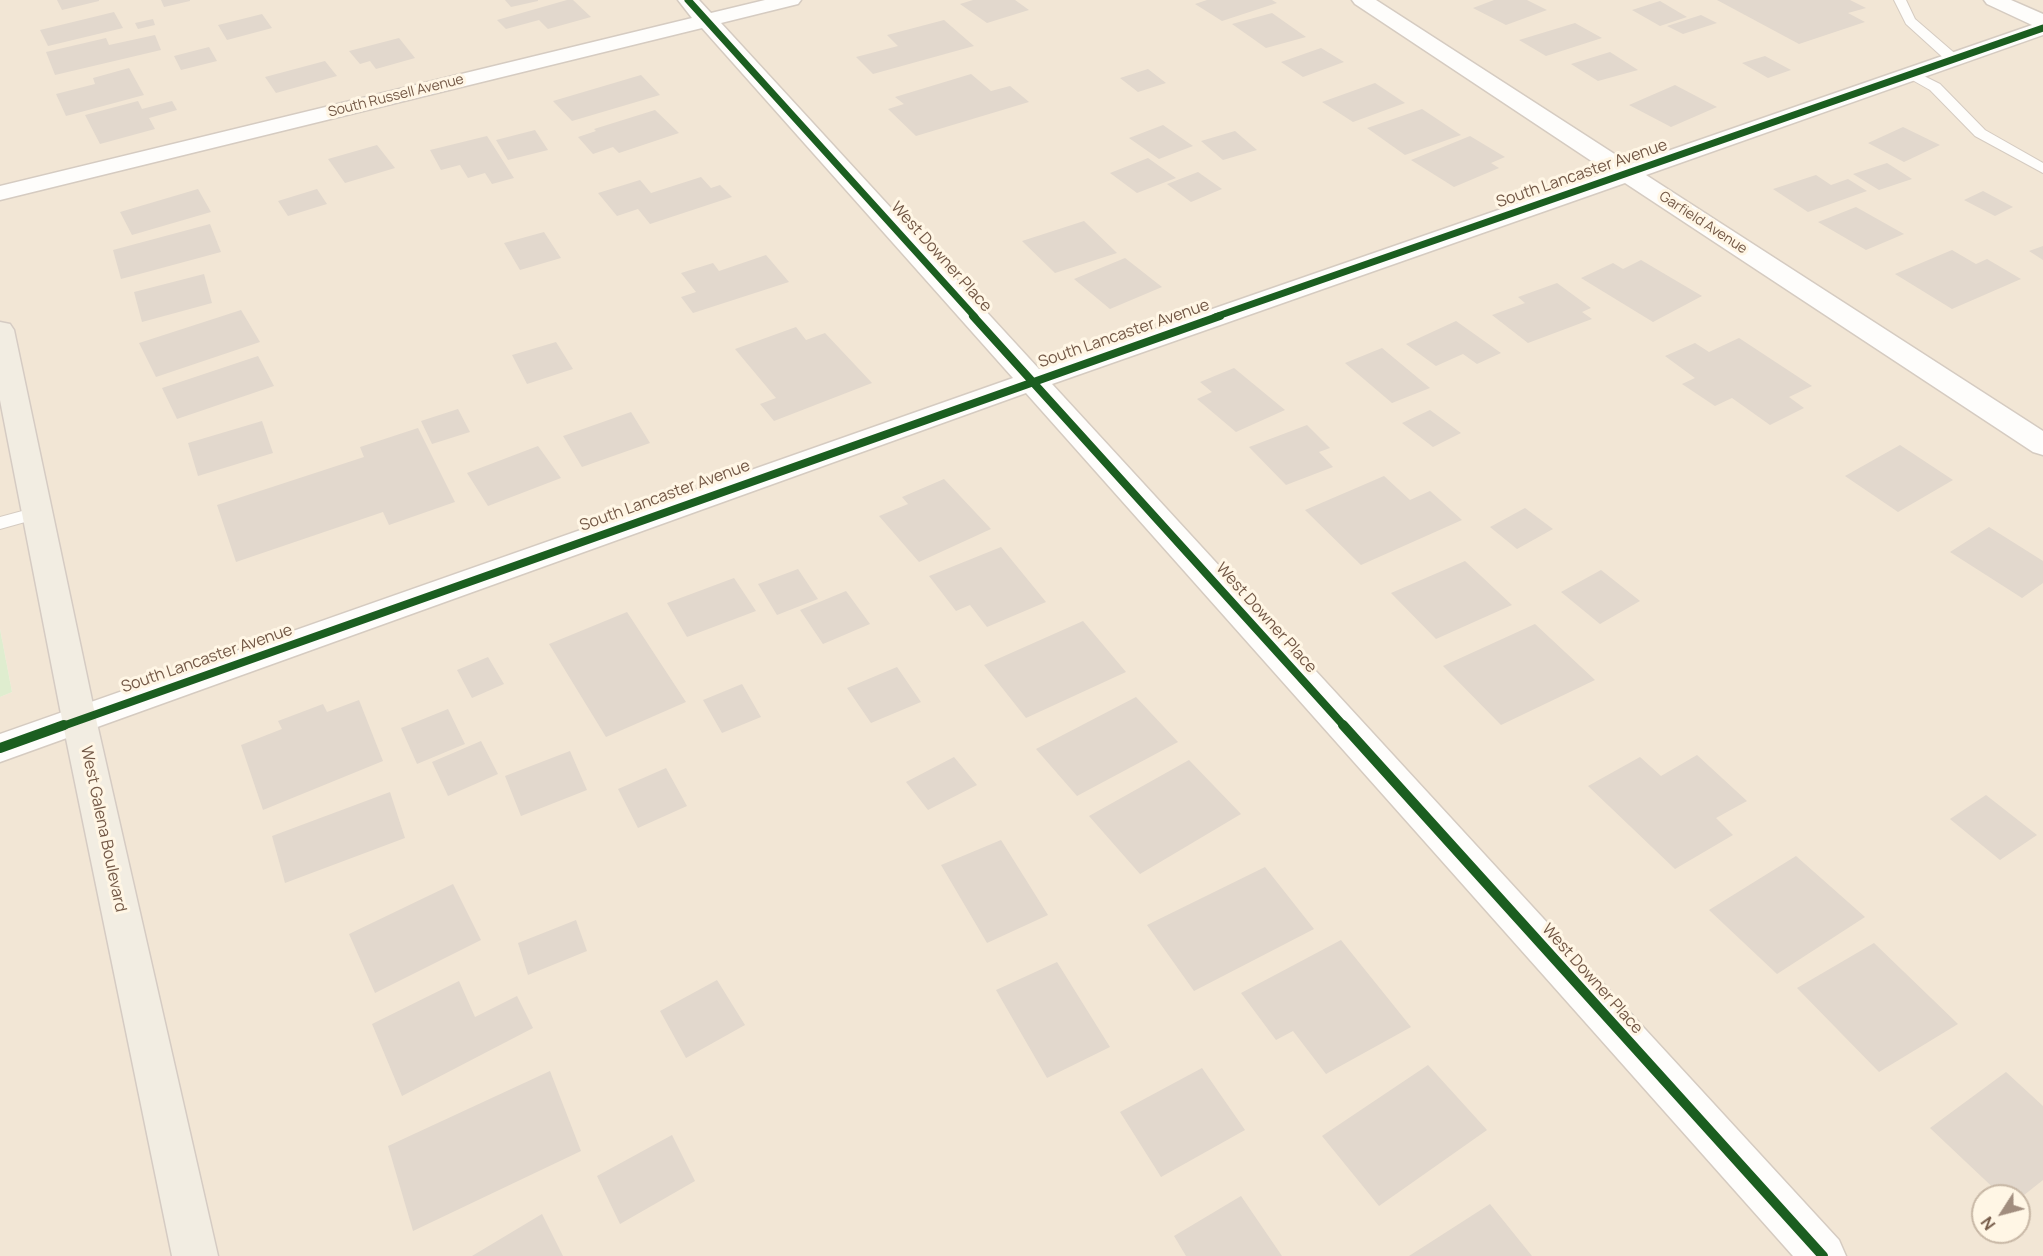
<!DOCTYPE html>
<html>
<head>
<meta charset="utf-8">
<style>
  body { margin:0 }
  #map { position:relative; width:2043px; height:1256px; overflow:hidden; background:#f6f0e5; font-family:Manrope,sans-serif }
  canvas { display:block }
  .north { position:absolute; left:1971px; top:1184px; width:60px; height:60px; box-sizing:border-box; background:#fff6e5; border:2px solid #c7b7a5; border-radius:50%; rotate:234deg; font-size:16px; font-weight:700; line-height:24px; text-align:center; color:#735846 }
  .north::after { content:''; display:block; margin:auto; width:21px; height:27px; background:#a18d7e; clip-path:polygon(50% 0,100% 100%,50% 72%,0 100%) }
</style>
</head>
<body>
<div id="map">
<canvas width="2043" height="1256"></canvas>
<div class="north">N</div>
</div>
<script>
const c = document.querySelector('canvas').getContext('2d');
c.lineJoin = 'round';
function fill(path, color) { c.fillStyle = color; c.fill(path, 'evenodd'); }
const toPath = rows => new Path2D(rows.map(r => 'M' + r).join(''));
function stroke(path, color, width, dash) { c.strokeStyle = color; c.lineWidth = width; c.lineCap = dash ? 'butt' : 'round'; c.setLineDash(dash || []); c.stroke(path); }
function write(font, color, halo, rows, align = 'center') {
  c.font = font + ' Manrope,sans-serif'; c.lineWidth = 6; c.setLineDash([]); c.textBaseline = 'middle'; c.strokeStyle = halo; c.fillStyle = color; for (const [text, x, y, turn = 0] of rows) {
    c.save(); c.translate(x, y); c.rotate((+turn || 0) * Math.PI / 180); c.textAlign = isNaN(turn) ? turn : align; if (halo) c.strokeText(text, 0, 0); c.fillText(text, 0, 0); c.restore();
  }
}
fill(toPath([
  [0,0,2043,0,2043,1256,0,1256,0,697,12,692,0,629],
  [1983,1196,2019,1196,2019,1232,1983,1232]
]), '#f2e6d5');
fill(toPath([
  [0,629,12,692,0,697]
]), '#dfedcf');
fill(toPath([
  [57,0,99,0,99,1,62,10],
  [161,0,190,0,190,1,164,7],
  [505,0,538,0,538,1,511,7],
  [567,0,573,0,591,17,548,29,539,20,506,29,497,20],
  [973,0,1015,0,1029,10,987,23,960,4],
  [1207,0,1272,0,1277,3,1222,21,1195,4],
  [1494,0,1527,0,1547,10,1506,25,1473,8],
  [1717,0,1850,0,1866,8,1848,13,1865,22,1799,44],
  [1660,1,1687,17,1660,26,1632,10],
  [114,12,123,28,48,46,40,30],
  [1272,13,1306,37,1266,48,1232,24],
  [262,14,272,28,227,40,218,25],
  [1701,15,1717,23,1683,34,1667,26],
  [153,19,155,25,138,29,135,23],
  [944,20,974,46,873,74,856,57,898,46,887,35],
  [1575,23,1602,38,1546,56,1519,40],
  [155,35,161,50,55,75,46,52,106,38,109,45],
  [399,38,415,58,376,69,370,61,360,64,349,51],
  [209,47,217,61,181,70,174,56],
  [1321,48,1344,62,1303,77,1281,62],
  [1610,52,1638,70,1598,81,1571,64],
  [1765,56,1791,70,1768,78,1742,63],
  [325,61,337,76,276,93,265,77],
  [129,68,144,95,66,116,56,94,95,84,93,78],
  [1148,69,1166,83,1138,92,1120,78],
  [971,74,991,91,1010,86,1029,102,916,136,888,109,904,104,895,97],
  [641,75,660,95,572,121,553,101],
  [1375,83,1405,103,1353,122,1322,102],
  [1675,85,1717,107,1671,127,1629,105],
  [138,101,142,109,172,101,177,110,149,118,155,129,100,144,85,115],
  [1422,109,1461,135,1405,155,1367,128],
  [655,110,679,133,619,153,613,147,593,154,578,137,596,131,594,129],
  [1163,125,1193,146,1159,159,1129,138],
  [1903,127,1940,145,1904,162,1868,143],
  [535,130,548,150,508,160,496,140],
  [1235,131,1257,150,1223,160,1201,141],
  [487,136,514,178,492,184,485,173,468,178,460,165,441,170,430,150],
  [1470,136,1505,157,1491,163,1499,168,1454,187,1411,160],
  [377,145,395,168,345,183,328,159],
  [1148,158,1176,178,1137,193,1110,173],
  [1887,163,1912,179,1879,190,1853,174],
  [1198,172,1222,189,1191,202,1167,184],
  [1816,175,1831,185,1848,179,1867,191,1808,212,1773,189],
  [701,177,711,188,720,185,732,197,650,224,638,209,617,216,598,193,640,180,651,193],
  [198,189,211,212,132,235,120,212],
  [317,189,327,204,288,216,278,201],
  [1983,191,2013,207,1995,216,1964,200],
  [1856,207,1904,234,1866,250,1818,222],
  [1084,221,1117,253,1055,273,1022,241],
  [210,224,221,252,121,279,113,250],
  [544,232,561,258,520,270,504,243],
  [2043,246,2043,260,2029,251],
  [1952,250,1976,264,1987,259,2021,279,1952,309,1895,274],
  [766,255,789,282,693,313,681,297,696,292,681,273,713,263,719,271],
  [1125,258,1162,287,1110,309,1074,279],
  [1641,260,1702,296,1653,322,1581,278,1613,263,1623,269],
  [204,274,212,303,142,322,134,292],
  [1557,283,1591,308,1582,312,1592,319,1528,343,1492,315,1525,303,1518,297],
  [241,310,260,342,156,377,139,343],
  [1456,321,1501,353,1477,364,1463,354,1436,366,1406,344],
  [796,327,806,340,825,333,872,383,774,421,760,404,776,398,735,349],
  [1739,338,1812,386,1789,397,1804,408,1770,425,1732,398,1715,406,1682,384,1695,378,1665,356,1695,343,1709,352],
  [556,342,573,369,527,384,512,355],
  [1382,348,1430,388,1392,403,1345,363],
  [258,356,274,386,177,419,162,388],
  [1234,368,1285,410,1236,432,1197,399,1212,392,1200,382],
  [458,409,470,432,432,444,421,421],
  [1430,410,1461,433,1433,447,1402,423],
  [631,412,650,443,582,467,563,436],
  [262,421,273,453,198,476,188,443],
  [1307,425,1330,448,1319,452,1333,467,1286,485,1249,447],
  [418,428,455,502,389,525,383,512,236,562,217,505,364,457,360,447],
  [1900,445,1953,480,1898,512,1845,476],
  [538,446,561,478,488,506,467,473],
  [1384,476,1410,500,1430,491,1462,520,1361,565,1305,510],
  [944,479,991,529,919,562,879,516,908,504,902,497],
  [1525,508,1553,529,1517,549,1490,527],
  [1989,527,2043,561,2043,583,2022,598,1950,552],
  [1001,547,1046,602,987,627,970,605,956,611,929,576],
  [1465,561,1512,605,1436,639,1391,593],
  [798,569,818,599,777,615,758,584],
  [1601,570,1640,601,1600,624,1561,592],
  [734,578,756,611,687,637,667,603],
  [846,591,870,624,823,644,800,610],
  [627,612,686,702,606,737,549,644],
  [1083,621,1126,672,1026,718,984,665],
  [1535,624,1595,680,1501,725,1443,666],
  [488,657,504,684,472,698,457,670],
  [897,667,921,702,871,723,847,688],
  [742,684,761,717,722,733,703,700],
  [1136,697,1178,742,1077,796,1036,749],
  [359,700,383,761,263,810,241,745,282,729,278,721,323,704,327,712],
  [448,709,465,744,417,764,401,728],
  [481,741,498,774,448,796,432,762],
  [570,751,587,790,521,816,505,776],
  [1697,755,1747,801,1716,818,1733,835,1675,869,1588,786,1640,757,1661,776],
  [954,757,977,785,928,810,906,782],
  [1189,760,1241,814,1140,874,1089,816],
  [666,768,687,806,638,828,618,789],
  [390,792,405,838,285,883,272,836],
  [1986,795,2037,835,2000,860,1950,819],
  [1001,840,1048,915,987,943,941,865],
  [1796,856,1865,917,1777,974,1709,910],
  [1265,867,1314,929,1194,991,1147,925],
  [453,884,481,940,375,993,349,934],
  [576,920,587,951,528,975,518,943],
  [1341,940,1411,1027,1326,1074,1293,1031,1276,1040,1241,993],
  [1874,943,1958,1024,1879,1072,1797,988],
  [1057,962,1110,1047,1047,1078,996,990],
  [717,980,745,1025,686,1058,660,1011],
  [459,981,475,1017,517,996,533,1028,402,1096,372,1024],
  [1428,1065,1487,1130,1379,1206,1322,1136],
  [1202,1068,1245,1130,1161,1177,1120,1112],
  [550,1071,581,1151,413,1231,388,1146],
  [2006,1072,2043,1106,2043,1180,2019,1199,2019,1196,2002,1196,1930,1128],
  [672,1135,695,1181,620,1224,597,1176],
  [1241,1196,1282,1256,1186,1256,1174,1236],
  [1490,1204,1532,1256,1409,1256],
  [542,1214,563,1256,472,1256]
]), '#e2d8cd');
const lane = toPath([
  [1894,0,1906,0,1915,19,1959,57,1961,60,1959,63,1949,63,1906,24,1894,0],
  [1912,70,1940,84,1985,130,2043,163,2043,173,1975,136,1930,90,1907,77,1905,74,1907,71,1912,70],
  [37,507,43,509,46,513,43,517,0,529,0,517,37,507]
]);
const street = toPath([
  [678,0,699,0,711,13,765,0,801,0,798,4,721,23,1039,369,1608,172,1355,4,1352,0,1376,0,1630,164,2032,25,1987,4,1984,0,2011,0,2043,14,2043,35,1646,175,2043,431,2043,455,2033,452,1625,183,1052,384,1839,1240,1846,1256,1793,1256,1026,393,0,762,0,734,1013,378,702,28,0,200,0,186,692,18,678,0]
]);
const primary = toPath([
  [0,322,10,324,14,330,96,719,218,1256,172,1256,62,719,0,400,0,322]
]);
stroke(lane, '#d5cbc1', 2);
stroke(street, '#d5cbc1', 3);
stroke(primary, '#d5cbc3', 3);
fill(lane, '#fefdfb');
fill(street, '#fefdfb');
fill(primary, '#f2ede2');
stroke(toPath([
  [688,0,975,317],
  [1215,317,2043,28]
]), '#1b5e20', 7);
stroke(toPath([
  [973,316,1345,727],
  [60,727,1220,316]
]), '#1b5e20', 8);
stroke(toPath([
  [1343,725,1823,1256],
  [0,748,64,725]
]), '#1b5e20', 10);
write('14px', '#735846', '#fff6e5', [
  ["South Russell Avenue",396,96,-14],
  ["Garfield Avenue",1703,223,33]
]);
write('16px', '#735846', '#fff6e5', [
  ["South Lancaster Avenue",1582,174,-19],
  ["West Downer Place",941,257,48],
  ["South Lancaster Avenue",1124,334,-19],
  ["South Lancaster Avenue",665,496,-20],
  ["West Downer Place",1266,618,48],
  ["South Lancaster Avenue",207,659,-19],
  ["West Galena Boulevard",103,829,78],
  ["West Downer Place",1592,979,48]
]);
</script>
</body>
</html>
